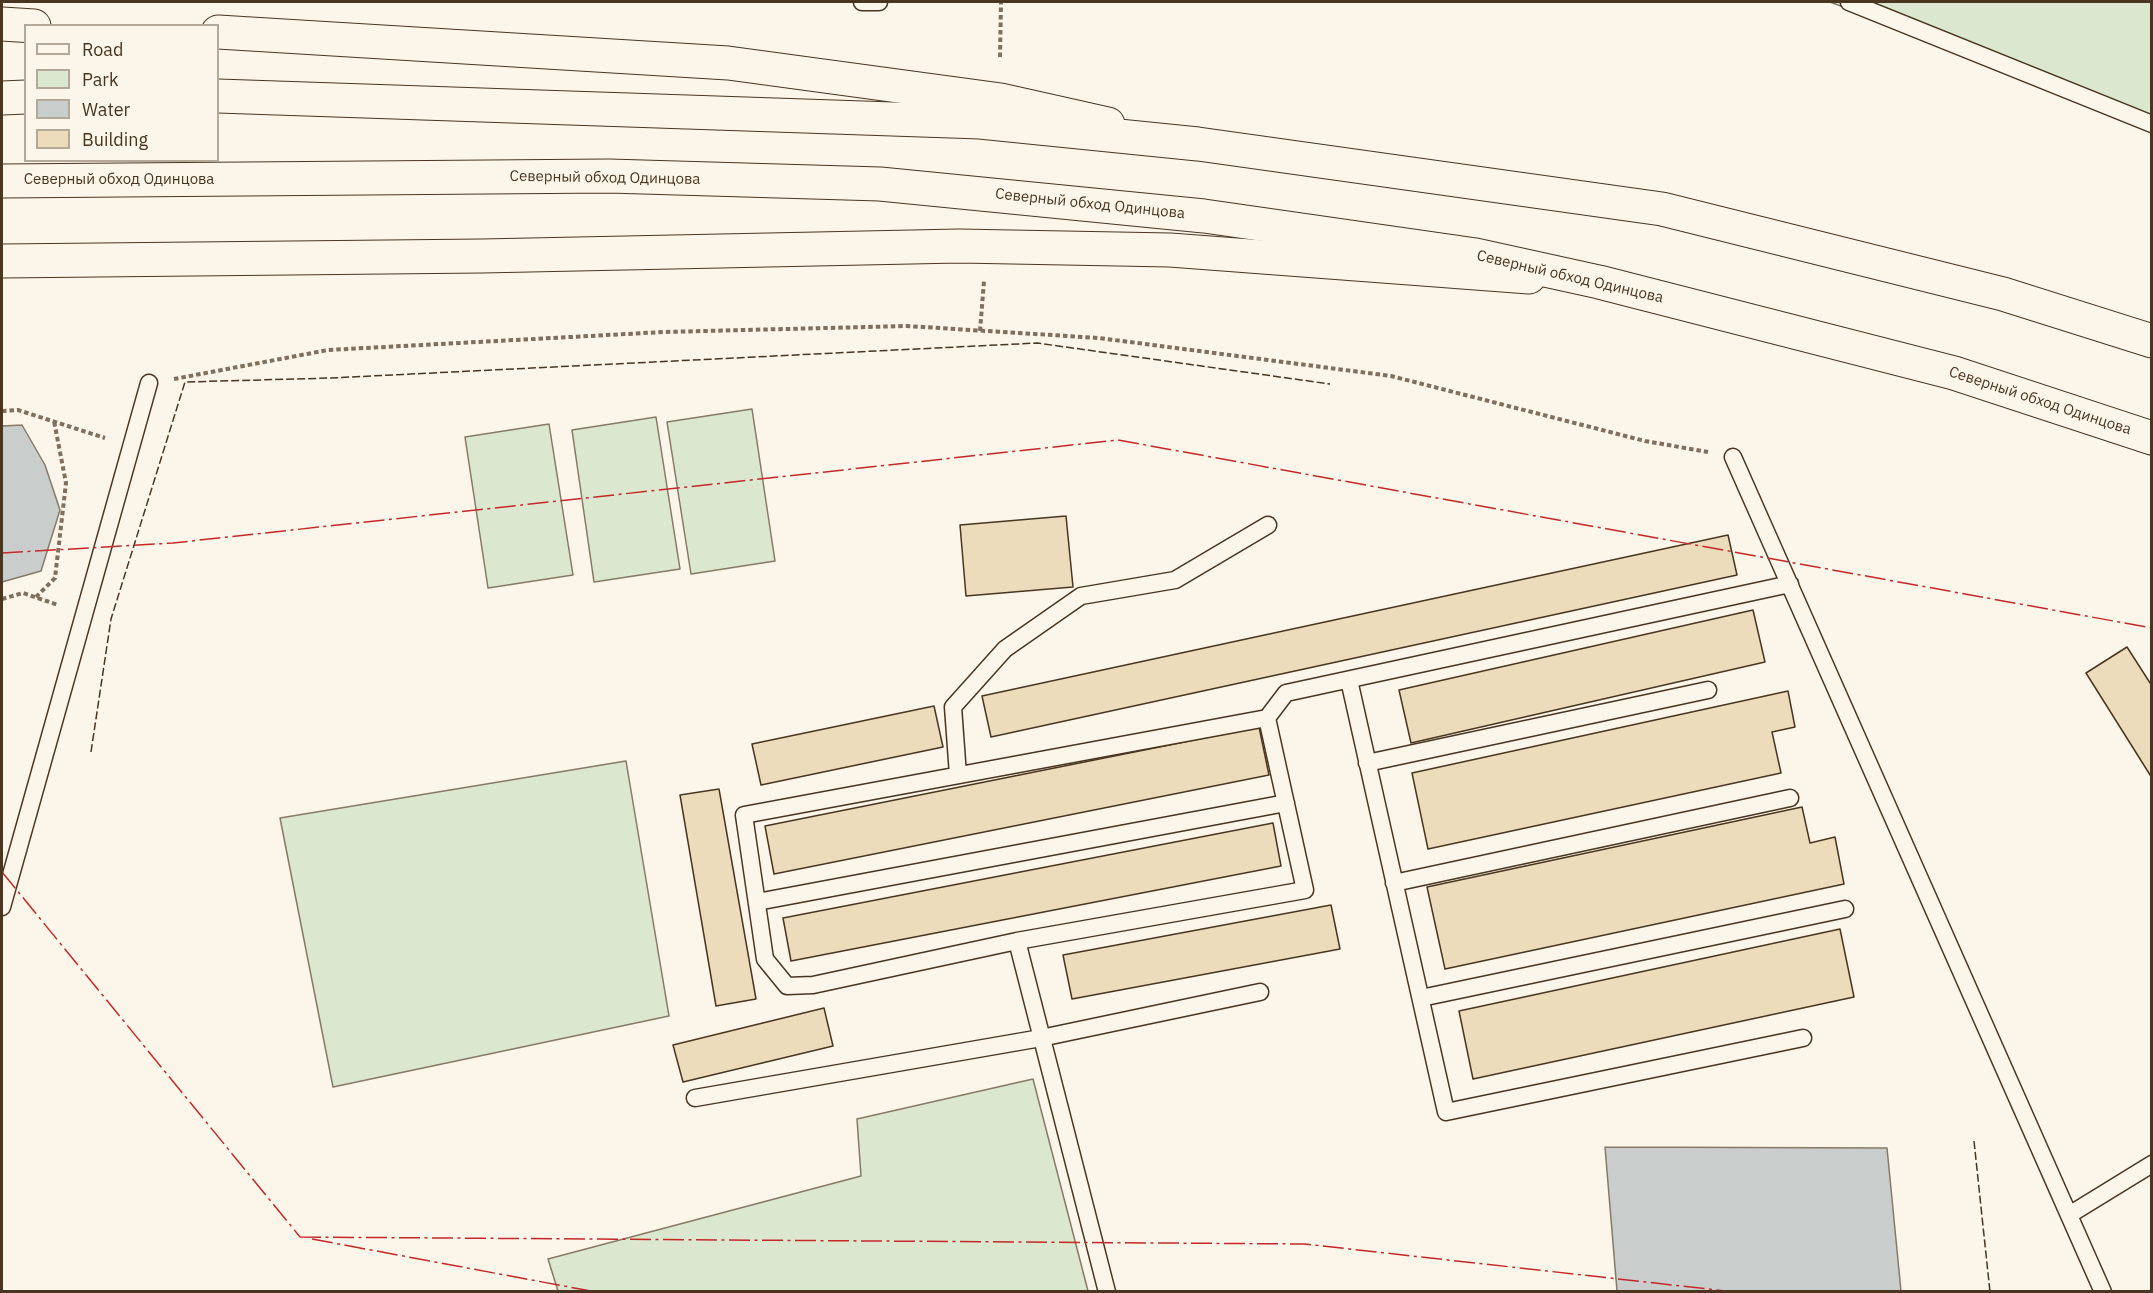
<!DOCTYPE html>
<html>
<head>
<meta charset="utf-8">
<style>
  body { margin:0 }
  #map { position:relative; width:2153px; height:1293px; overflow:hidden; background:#fbf6e9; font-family:"IBM Plex Sans",sans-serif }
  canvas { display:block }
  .frame { position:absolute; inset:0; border:3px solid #4a3520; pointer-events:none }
  .legend { position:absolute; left:24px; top:24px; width:195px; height:138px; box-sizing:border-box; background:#fbf6e9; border:2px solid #b4a999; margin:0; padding:8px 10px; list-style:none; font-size:18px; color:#4a3520 }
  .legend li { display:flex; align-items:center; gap:12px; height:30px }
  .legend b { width:30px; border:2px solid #b4a999 }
</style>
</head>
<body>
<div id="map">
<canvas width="2153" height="1293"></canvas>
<div class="frame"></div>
<ul class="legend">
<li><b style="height:8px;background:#fbf6e9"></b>Road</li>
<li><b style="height:16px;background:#dce7d0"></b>Park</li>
<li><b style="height:16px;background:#c9cecd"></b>Water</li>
<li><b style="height:16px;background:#ecdcbc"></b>Building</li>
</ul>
</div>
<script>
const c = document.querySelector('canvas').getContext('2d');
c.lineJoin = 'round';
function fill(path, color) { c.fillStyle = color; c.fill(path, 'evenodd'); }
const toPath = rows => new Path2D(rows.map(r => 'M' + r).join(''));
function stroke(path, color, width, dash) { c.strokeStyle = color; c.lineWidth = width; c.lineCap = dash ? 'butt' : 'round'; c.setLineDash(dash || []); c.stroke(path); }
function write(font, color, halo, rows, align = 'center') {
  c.font = font + ' "IBM Plex Sans",sans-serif'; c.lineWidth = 4.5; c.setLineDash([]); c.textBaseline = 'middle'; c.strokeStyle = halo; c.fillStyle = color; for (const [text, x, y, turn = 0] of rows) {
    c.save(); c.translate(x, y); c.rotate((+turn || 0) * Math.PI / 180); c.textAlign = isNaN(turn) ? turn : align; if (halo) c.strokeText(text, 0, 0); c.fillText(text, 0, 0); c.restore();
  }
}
const green = toPath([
  [1830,2,2151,2,2151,121,1830,2],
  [752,409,775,561,691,574,667,422,752,409],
  [656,417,680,569,594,582,572,430,656,417],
  [549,424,573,575,488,588,465,437,549,424],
  [626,761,669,1016,333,1087,280,818,626,761],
  [1033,1079,1088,1291,558,1291,548,1259,861,1176,857,1119,1033,1079]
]);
fill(green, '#dce7d0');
stroke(green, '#887966', 1.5);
const water = toPath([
  [22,425,45,465,60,510,41,571,2,582,2,426,22,425],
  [1605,1147,1887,1148,1901,1291,1617,1291,1605,1147]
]);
fill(water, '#c9cecd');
stroke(water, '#887966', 1.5);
const building = toPath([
  [1066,516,1073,587,966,596,960,525,1066,516],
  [1728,535,1737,575,991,737,982,696,1728,535],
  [1753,610,1765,662,1411,743,1399,690,1753,610],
  [2127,647,2152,686,2152,778,2086,673,2127,647],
  [1788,691,1795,727,1772,732,1781,773,1428,849,1412,773,1788,691],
  [934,706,943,747,761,785,752,744,934,706],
  [1259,727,1269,775,774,874,765,826,1259,727],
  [719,789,756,999,716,1006,680,795,719,789],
  [1802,807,1810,843,1835,837,1844,884,1445,969,1427,887,1802,807],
  [1273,823,1281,866,791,961,783,918,1273,823],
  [1331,905,1340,949,1072,999,1063,955,1331,905],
  [1840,929,1854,997,1473,1079,1459,1011,1840,929],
  [824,1008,833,1046,683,1082,673,1045,824,1008]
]);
fill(building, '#ecdcbc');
stroke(building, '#4a3520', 1.5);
const service = toPath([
  [862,2,879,2],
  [1849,2,2152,124],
  [1733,457,2103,1292],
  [1349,680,1446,1112,1803,1038],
  [1367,763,1708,690],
  [958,775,953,707,1005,649,1081,596,1175,580,1268,525],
  [1394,883,1790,798],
  [757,902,1286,803],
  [2,907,149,383],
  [1017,941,1305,890,1267,718],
  [1421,998,1845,909],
  [695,1098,1041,1038,1260,992],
  [2069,1215,2152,1164],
  [1107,1292,1017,941,813,985,787,986,765,959,744,815,1267,718,1286,693,1790,584]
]);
const primary = toPath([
  [2,24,34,26],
  [218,32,728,63,1001,100,1108,124],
  [2,261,482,256,959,246,1170,250,1529,277]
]);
const trunk = toPath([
  [218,96,980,122,1198,144,1662,209,2003,294,2152,341],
  [2,98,26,97],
  [2,181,609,176,880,184,1204,216,1476,255,1599,282,1954,373,2152,438]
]);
stroke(service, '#4a3520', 19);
stroke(primary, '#4a3520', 35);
stroke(trunk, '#4a3520', 35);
stroke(toPath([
  [1000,57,1001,2],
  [980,331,984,281],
  [174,379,328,350,664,332,907,326,1099,338,1391,376,1645,441,1708,452],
  [2,411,18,410,105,438],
  [36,597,55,578,66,483,54,421],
  [2,599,23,593,58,605]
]), '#7f6f5c', 4, [4.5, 3]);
stroke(service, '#fbf6e9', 16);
stroke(primary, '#fbf6e9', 33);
stroke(trunk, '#fbf6e9', 33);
stroke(toPath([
  [91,752,111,619,185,382,331,378,1037,343,1330,384],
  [1974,1141,1990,1292]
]), '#4a3520', 1.5, [8, 3]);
stroke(toPath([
  [2,553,173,543,1118,440,2152,628],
  [2,872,300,1237],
  [300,1237,1305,1244,1735,1292],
  [312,1239,596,1292]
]), '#c62828', 1.5, [21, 4.5, 3, 4.5]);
write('15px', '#4a3520', '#fbf6e9', [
  ["Северный обход Одинцова",605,178,1],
  ["Северный обход Одинцова",119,180],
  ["Северный обход Одинцова",1090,204,6],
  ["Северный обход Одинцова",1570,277,13],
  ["Северный обход Одинцова",2040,401,18]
]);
</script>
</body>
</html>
